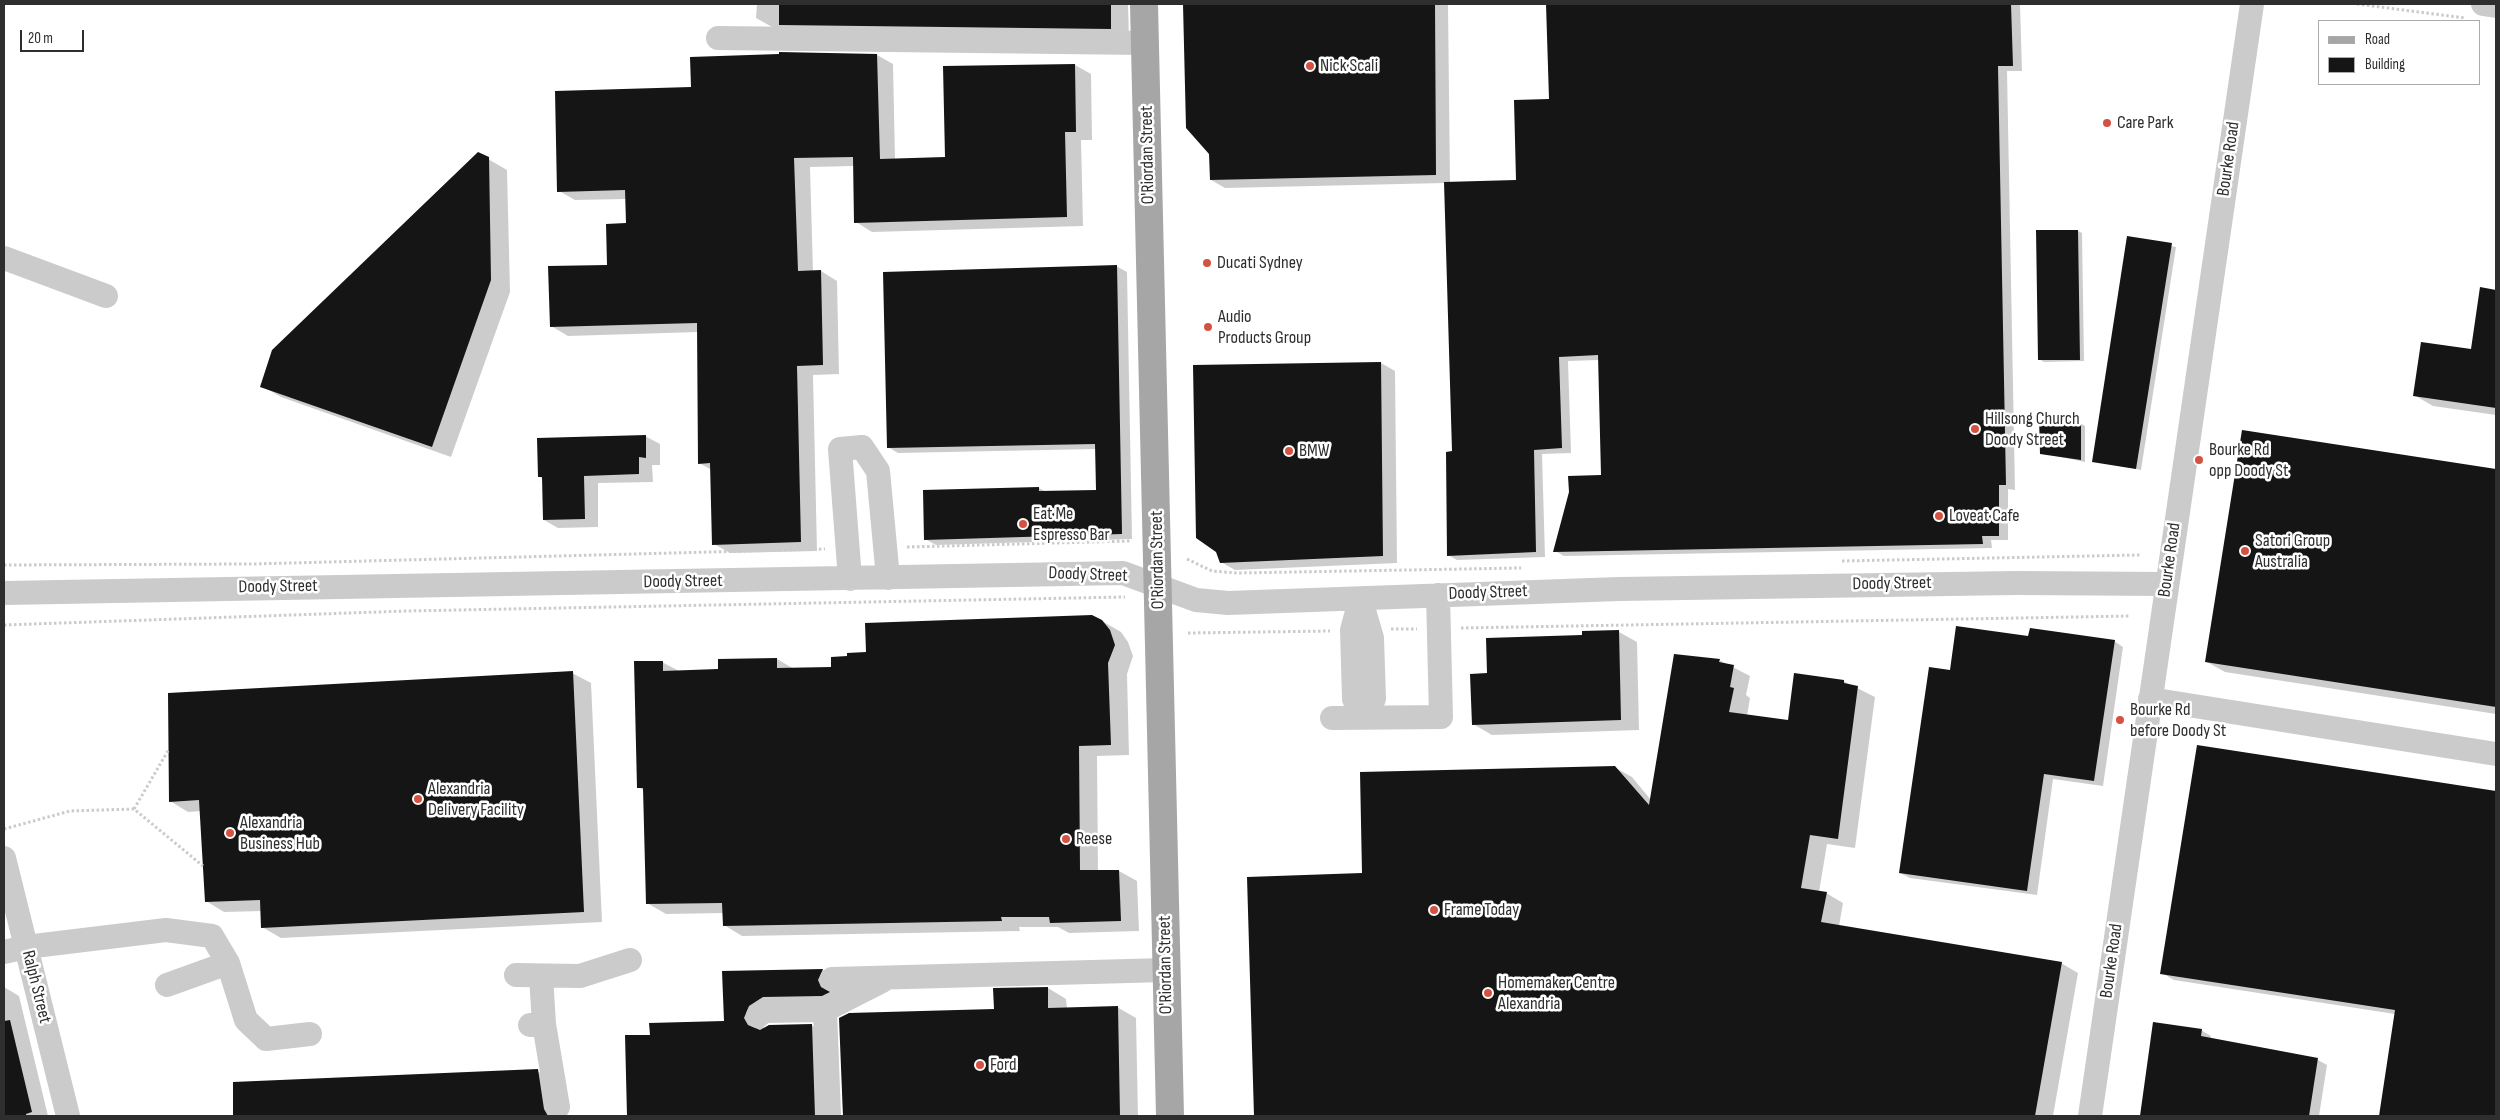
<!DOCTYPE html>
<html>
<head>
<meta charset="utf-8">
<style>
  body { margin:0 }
  #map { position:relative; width:2500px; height:1120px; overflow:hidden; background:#fff; font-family:"Sofia Sans Condensed",sans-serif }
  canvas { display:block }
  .frame { position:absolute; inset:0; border:5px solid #2e2e2e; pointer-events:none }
  .legend { position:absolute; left:2318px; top:20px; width:162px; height:65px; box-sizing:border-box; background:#fff; border:1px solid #ababab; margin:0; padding:6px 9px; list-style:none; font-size:15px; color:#2e2e2e }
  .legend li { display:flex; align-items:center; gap:10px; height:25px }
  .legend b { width:25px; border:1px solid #ababab }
  .scale { position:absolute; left:20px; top:30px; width:64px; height:22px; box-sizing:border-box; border:2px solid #2e2e2e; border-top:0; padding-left:6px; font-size:15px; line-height:18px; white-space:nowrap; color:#2e2e2e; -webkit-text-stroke:4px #fff; paint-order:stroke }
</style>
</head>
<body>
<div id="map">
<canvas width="2500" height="1120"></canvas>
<div class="frame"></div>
<ul class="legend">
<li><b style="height:6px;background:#a6a6a6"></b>Road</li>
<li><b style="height:14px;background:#151515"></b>Building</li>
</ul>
<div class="scale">20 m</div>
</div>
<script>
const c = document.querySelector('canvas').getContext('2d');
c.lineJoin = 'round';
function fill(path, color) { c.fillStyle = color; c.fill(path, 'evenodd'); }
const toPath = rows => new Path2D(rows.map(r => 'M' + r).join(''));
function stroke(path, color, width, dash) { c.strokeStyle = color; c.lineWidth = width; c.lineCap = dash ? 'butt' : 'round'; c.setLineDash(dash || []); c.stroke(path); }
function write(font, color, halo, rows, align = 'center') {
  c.font = font + ' "Sofia Sans Condensed",sans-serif'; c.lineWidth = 5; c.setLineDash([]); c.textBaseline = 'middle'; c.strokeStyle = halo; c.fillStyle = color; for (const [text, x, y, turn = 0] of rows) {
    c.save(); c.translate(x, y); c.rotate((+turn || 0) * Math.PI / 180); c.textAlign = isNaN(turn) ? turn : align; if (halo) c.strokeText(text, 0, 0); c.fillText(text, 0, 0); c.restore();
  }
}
fill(toPath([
  [757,4,1128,4,1129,39,774,28,756,18],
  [1184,4,1448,4,1450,183,1518,181,1550,100,1548,4,2020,4,2022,71,2007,71,2015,490,2008,489,2008,540,1991,540,1992,548,1564,556,1555,551,1602,477,1599,360,1568,361,1571,453,1542,454,1545,557,1457,560,1448,555,1454,452,1445,183,1225,188,1211,180,1211,153,1187,127],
  [877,55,893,64,895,160,946,158,945,68,1075,65,1091,74,1092,140,1081,140,1083,226,872,232,856,222,854,166,810,167,813,272,821,271,837,281,839,374,813,375,817,551,730,553,714,544,712,470,699,463,698,332,568,336,551,326,608,266,627,224,626,199,575,200,559,191,692,88],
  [488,159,507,170,510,292,451,457,281,397,262,386],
  [2078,231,2082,233,2084,361,2044,362,2039,359],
  [2128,238,2176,247,2141,470,2094,461],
  [1116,266,1127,272,1132,539,936,545,925,539,1039,488,1046,492,1097,491,1096,449,898,453,888,447],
  [2481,289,2496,291,2496,415,2433,406,2414,395,2472,351],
  [1381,363,1395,371,1397,563,1235,570,1221,562],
  [2080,423,2085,426,2085,462,2041,453],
  [2243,431,2496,470,2496,714,2225,672,2207,662],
  [645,436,660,444,660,465,652,465,653,482,598,483,598,527,558,528,544,520,543,479,539,476],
  [1102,621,1121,632,1128,642,1133,656,1127,674,1129,755,1097,756,1098,871,1119,871,1137,881,1139,931,1069,933,1058,927,1019,927,1020,931,742,936,724,925,724,913,666,914,647,903,645,791,638,787,662,662,679,671,720,670,777,659,794,669,832,668,867,654],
  [1619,632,1637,642,1639,730,1492,735,1473,724,1488,674,1583,636],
  [2030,637,2114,641,2123,647,2103,786,2053,779,2037,895,1910,878,1900,873],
  [1719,660,1750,676,1746,695,1750,698,1747,716,1789,722,1843,681,1875,697,1855,848,1827,844,1819,892,1826,893,1843,903,1839,926,2061,963,2078,973,2053,1116,1256,1116,1248,879,1364,875,1614,767,1632,777,1651,800],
  [572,673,591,683,602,922,281,938,262,927,262,911,224,912,206,901,201,811,188,812,170,801],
  [2198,746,2496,792,2496,1116,2380,1116,2395,1014,2174,980,2162,973],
  [823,970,841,981,839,999,768,1016,763,1029,811,1025,830,1036,834,1116,628,1116,626,1037,651,1036,725,1022,724,972],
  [4,987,19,996,48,1116,4,1116],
  [1048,988,1066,999,1067,1008,1117,1007,1136,1018,1138,1116,843,1116,840,1019,995,1010],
  [2154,1023,2201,1030,2211,1036,2210,1039,2318,1060,2327,1065,2319,1116,2141,1116],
  [537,1071,556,1082,562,1116,235,1116,234,1084]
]), '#0003');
fill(toPath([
  [779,4,1111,4,1111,29,779,25],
  [1183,4,1435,4,1436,175,1210,180,1209,154,1186,128],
  [1546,4,2011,4,2013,66,1998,66,2006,485,1999,485,1999,536,1982,536,1983,544,1553,552,1569,492,1568,476,1601,475,1598,355,1559,357,1562,448,1534,450,1536,552,1447,556,1446,452,1452,451,1444,182,1516,180,1514,100,1549,99],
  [779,52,877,54,880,159,945,157,943,66,1075,64,1076,132,1065,132,1067,217,854,223,853,157,794,158,798,271,821,270,823,365,797,366,801,542,712,545,710,463,698,464,697,323,550,327,548,266,607,265,606,224,626,223,625,190,557,192,555,91,691,87,690,57,779,54],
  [478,152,489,157,491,280,432,447,260,387,272,350],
  [2036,230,2078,230,2080,360,2038,360],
  [2127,236,2172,243,2136,469,2092,462],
  [1117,265,1122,534,924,540,923,490,1039,487,1039,491,1096,490,1095,444,887,448,883,272],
  [2480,287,2496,290,2496,408,2413,396,2421,342,2471,349],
  [1381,362,1383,556,1220,563,1216,552,1196,538,1193,365],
  [2039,417,2081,422,2081,460,2040,454],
  [2242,430,2496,469,2496,707,2205,662],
  [646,435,646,458,639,457,639,474,584,476,585,519,543,520,542,477,538,477,537,438],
  [1092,615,1102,620,1110,630,1115,645,1108,663,1111,745,1079,746,1080,870,1119,870,1121,921,1050,923,1049,917,1001,917,1002,921,723,926,722,903,646,904,643,788,637,788,634,661,663,661,663,671,718,669,718,659,777,658,777,668,831,667,831,657,847,656,847,653,866,652,865,623],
  [1956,626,2028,636,2030,628,2115,640,2094,781,2044,774,2027,891,1899,873,1929,667,1950,670],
  [1619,630,1621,720,1472,725,1470,674,1487,673,1486,638,1582,635,1582,631],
  [1674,654,1720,659,1719,662,1734,665,1730,687,1734,688,1729,712,1788,720,1794,673,1844,680,1844,683,1858,686,1838,839,1810,835,1801,888,1827,892,1821,922,2062,962,2035,1116,1254,1116,1247,877,1362,873,1360,772,1615,766,1649,805],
  [573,671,584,912,261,928,260,900,205,902,199,800,169,802,168,693],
  [2197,745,2496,791,2496,1116,2379,1116,2395,1010,2160,974],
  [823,969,818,980,821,987,830,992,822,996,763,997,749,1006,744,1018,748,1025,760,1030,769,1025,812,1024,815,1116,627,1116,625,1035,650,1035,649,1023,724,1021,722,971],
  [1048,987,1048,1008,1118,1006,1120,1116,843,1116,839,1018,849,1013,994,1009,993,988],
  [10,1020,32,1112,26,1114,26,1116,4,1116,4,1021],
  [2153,1022,2202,1029,2201,1036,2318,1058,2309,1116,2140,1116],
  [538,1069,544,1109,548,1116,233,1116,233,1082]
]), '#151515');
stroke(toPath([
  [2357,4,2465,18],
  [907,547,1130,541],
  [1187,559,1212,571,1237,573,1521,568],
  [1842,561,2140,555],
  [4,565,252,564,825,549],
  [4,625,407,611,1125,597],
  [1461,628,2130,616],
  [1391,629,1417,629],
  [1188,633,1330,631],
  [134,809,169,749],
  [4,829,70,811,134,809,203,866]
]), '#cbcbcb', 3, [2.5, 2.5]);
stroke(toPath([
  [2483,4,2496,6],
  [718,38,1145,43],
  [4,258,106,296],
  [850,579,840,449,862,447,878,471,888,578],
  [4,593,1123,573,1196,600,1228,603,1619,589,2016,583,2167,584],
  [1361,600,1372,638,1374,699,1362,717],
  [1360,601,1352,630,1354,699,1362,717],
  [2150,699,2496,754],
  [1332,718,1441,717,1438,595],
  [4,858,68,1116],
  [4,952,26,947,166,930,212,936,228,963,246,1020,266,1039,310,1034],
  [516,975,580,976,630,960],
  [832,979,1166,970],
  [167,985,228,963],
  [758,1016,764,1011,825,1010],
  [544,1024,558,1107],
  [530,1025,544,1024,541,976],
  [829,1116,825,1010,882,981],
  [2090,1116,2252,4]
]), '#cbcbcb', 24);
stroke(toPath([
  [1144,4,1170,1116]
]), '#a6a6a6', 28);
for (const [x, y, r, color] of [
  [1310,66,5,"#d35242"],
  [2107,123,5,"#d35242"],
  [1207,263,5,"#d35242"],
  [1208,327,5,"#d35242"],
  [1975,429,5,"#d35242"],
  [1289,451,5,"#d35242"],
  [2199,460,5,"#d35242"],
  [1939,516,5,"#d35242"],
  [1023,524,5,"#d35242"],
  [2245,551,5,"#d35242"],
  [2120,720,5,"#d35242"],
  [418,799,5,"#d35242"],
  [230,833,5,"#d35242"],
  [1066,839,5,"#d35242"],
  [1434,910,5,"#d35242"],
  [1488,993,5,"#d35242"],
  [980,1065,5,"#d35242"]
]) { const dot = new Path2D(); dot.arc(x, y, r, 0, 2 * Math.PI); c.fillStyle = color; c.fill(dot); stroke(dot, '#fff', 2); }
write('18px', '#2e2e2e', '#fff', [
  ["Nick Scali",1320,66],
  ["Care Park",2117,123],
  ["Ducati Sydney",1217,263],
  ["Audio",1218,317],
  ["Products Group",1218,338],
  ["Hillsong Church",1985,419],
  ["Doody Street",1985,440],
  ["Bourke Rd",2209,450],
  ["opp Doody St",2209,471],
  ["BMW",1299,451],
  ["Eat Me",1033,514],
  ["Espresso Bar",1033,535],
  ["Loveat Cafe",1949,516],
  ["Satori Group",2255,541],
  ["Australia",2255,562],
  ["Bourke Rd",2130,710],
  ["before Doody St",2130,731],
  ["Alexandria",428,789],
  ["Delivery Facility",428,810],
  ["Alexandria",240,823],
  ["Business Hub",240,844],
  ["Reese",1076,839],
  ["Frame Today",1444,910],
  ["Homemaker Centre",1498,983],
  ["Alexandria",1498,1004],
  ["Ford",990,1065]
], 'left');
write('18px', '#2e2e2e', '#fff', [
  ["O'Riordan Street",1148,155,-91],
  ["Bourke Road",2229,159,-82],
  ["O'Riordan Street",1158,560,-91],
  ["Bourke Road",2170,560,-82],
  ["Doody Street",1088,575,2],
  ["Doody Street",683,582,-1],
  ["Doody Street",1892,584,-1],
  ["Doody Street",278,587,-1],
  ["Doody Street",1488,593,-2],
  ["Bourke Road",2112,961,-82],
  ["O'Riordan Street",1166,965,-91],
  ["Ralph Street",36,987,76]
]);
</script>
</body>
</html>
